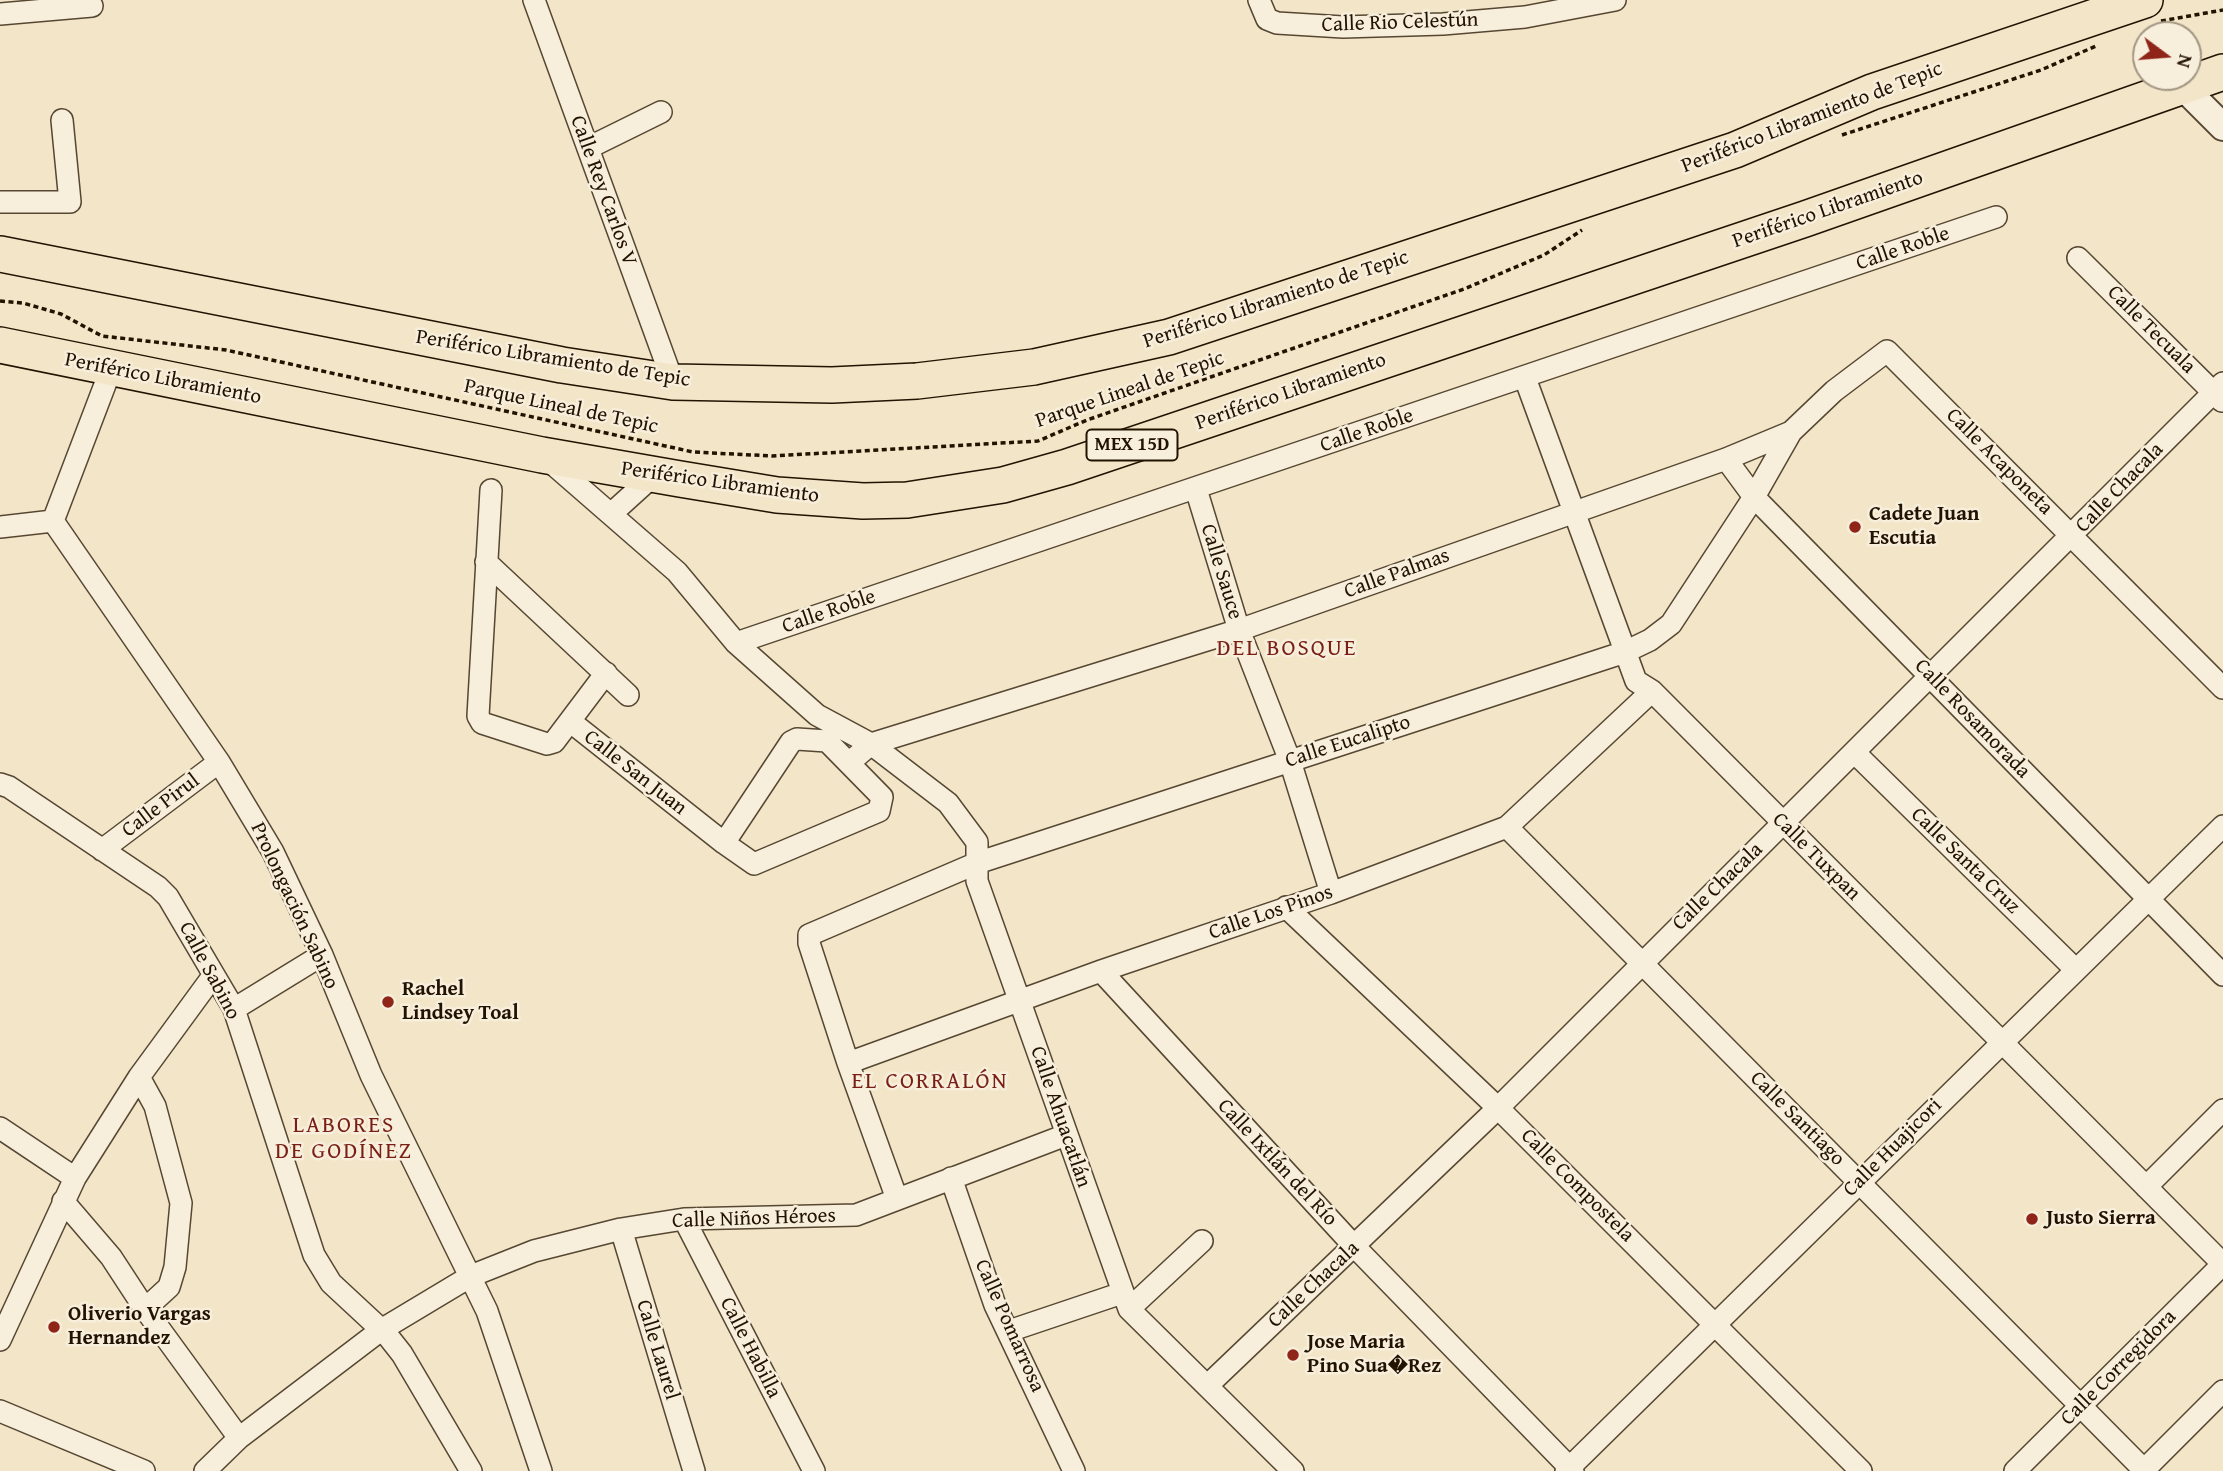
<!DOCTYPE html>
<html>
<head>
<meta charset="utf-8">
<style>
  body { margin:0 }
  #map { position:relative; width:2223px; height:1471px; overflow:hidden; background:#f3e5c7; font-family:"Gentium Book Plus",serif }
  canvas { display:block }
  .north { position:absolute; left:2132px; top:21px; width:70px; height:70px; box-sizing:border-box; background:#f7eedb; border:2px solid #a29683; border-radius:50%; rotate:106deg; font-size:19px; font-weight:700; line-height:28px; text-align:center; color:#221200 }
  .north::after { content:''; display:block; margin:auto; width:24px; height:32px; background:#8f2418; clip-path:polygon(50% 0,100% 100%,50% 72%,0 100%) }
</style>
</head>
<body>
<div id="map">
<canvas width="2223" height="1471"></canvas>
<div class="north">N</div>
</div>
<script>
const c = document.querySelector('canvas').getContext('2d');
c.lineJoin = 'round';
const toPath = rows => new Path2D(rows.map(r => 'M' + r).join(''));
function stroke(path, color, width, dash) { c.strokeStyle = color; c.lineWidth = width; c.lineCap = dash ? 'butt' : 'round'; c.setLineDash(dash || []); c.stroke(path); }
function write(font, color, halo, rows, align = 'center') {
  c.font = font + ' "Gentium Book Plus",serif'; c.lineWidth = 5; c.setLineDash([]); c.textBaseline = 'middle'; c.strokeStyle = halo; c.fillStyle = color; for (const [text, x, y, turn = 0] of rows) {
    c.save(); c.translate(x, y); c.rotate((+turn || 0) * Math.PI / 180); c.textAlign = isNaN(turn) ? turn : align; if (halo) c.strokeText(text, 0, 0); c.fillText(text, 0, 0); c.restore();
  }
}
const minor = toPath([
  [534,0,673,382],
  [1259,0,1267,19,1277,23,1343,27,1443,24,1525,17,1615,0],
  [0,14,92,6],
  [588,148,661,112],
  [0,202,70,202,62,120],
  [2078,258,2222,401],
  [111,369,53,521,219,762,273,852,322,955,371,1075,487,1311,541,1471],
  [1525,378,1636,681,1652,691,2223,1264,2015,1471],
  [546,458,677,572,736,643,817,715,871,744,948,803,977,842,977,881,1129,1309,1293,1471],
  [1726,459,1754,497,2223,975],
  [1196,489,1239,630,1290,761,1331,893],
  [491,490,478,716,482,723,547,744,554,742,606,673],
  [611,514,654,475],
  [0,527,53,521],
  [486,562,628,695],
  [736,643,1996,217],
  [571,722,724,843,754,864,879,811,882,797,827,741,797,739,791,742,724,843],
  [1855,753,2075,969],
  [850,762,871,744,1239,630,1726,459,1791,432,1834,391,1887,351,2223,688],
  [0,784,9,787,158,887,168,897,234,1009,314,1255,331,1283,387,1335,402,1354,471,1471],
  [1507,827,2145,1471],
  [102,850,219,762],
  [1286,907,1498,1108,1861,1471],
  [1101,971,1355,1247,1573,1471],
  [234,1009,322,955],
  [848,1063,1101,971,1331,893,1507,827,1652,691],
  [139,1077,155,1106,181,1203,175,1267,169,1287,145,1309],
  [0,1128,75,1178],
  [951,1178,995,1305,1074,1471],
  [2146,1187,2223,1110],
  [897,1199,848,1063,809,943,809,935,977,863,1625,652,1650,640,1671,624,1754,497,1791,432],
  [63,1201,111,1257,145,1309,239,1438],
  [684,1219,814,1471],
  [621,1229,694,1471],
  [1129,1309,1202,1241],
  [1009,1331,1122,1293],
  [0,1340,75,1178,139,1077,213,976],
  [1207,1386,1498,1108,2223,383],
  [0,1411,144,1471],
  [205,1471,239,1438,381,1330,471,1276,534,1251,621,1229,684,1219,856,1215,1066,1135],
  [1566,1471,2223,826],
  [2143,1471,2223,1391]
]);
const tertiary = toPath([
  [2182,86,2223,127]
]);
const trunk = toPath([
  [0,254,562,365,673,382,832,385,917,381,1034,367,1169,337,1735,150,1872,92,2145,0],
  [0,345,542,455,680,479,777,495,863,501,907,500,1003,485,1067,467,1805,219,2223,72]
]);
stroke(minor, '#564732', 24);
stroke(tertiary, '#564732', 30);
stroke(trunk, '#221200', 38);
stroke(toPath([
  [2161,21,2223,10],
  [1842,135,2041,70,2096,46],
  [0,301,23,303,61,314,102,336,226,350,693,452,772,456,1038,441,1087,420,1464,289,1544,255,1582,230]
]), '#221200', 3.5, [5, 3.5]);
stroke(minor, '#f7eedb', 21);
stroke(tertiary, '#f7eedb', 26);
stroke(trunk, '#f3e5c7', 35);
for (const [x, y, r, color] of [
  [1855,527,7,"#8f2418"],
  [388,1002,7,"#8f2418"],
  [2032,1219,7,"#8f2418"],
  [54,1327,7,"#8f2418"],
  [1293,1355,7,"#8f2418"]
]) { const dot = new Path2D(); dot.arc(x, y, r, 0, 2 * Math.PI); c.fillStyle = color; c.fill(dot); stroke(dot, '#f7eedb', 2.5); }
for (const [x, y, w] of [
  [1132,445,91]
]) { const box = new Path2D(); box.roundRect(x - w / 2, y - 15.5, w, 31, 5); c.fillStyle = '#f7eedb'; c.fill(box); stroke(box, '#221200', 2); }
write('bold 19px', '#221200', null, [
  ["MEX 15D",1132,445]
]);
write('21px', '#221200', '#f7eedb', [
  ["Calle Rio Celestún",1400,23,-2],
  ["Periférico Libramiento de Tepic",1812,118,-21],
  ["Calle Rey Carlos V",603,191,70],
  ["Periférico Libramiento",1828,210,-19],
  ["Calle Roble",1903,249,-19],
  ["Periférico Libramiento de Tepic",1276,300,-18],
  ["Calle Tecuala",2151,330,45],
  ["Periférico Libramiento de Tepic",553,359,9],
  ["Periférico Libramiento",163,379,11],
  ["Parque Lineal de Tepic",1130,390,-19],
  ["Periférico Libramiento",1291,392,-19],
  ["Parque Lineal de Tepic",561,407,12],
  ["Calle Roble",1367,431,-19],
  ["Calle Acaponeta",1999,462,45],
  ["Periférico Libramiento",720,483,8],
  ["Calle Chacala",2120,488,-46],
  ["Calle Sauce",1221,572,73],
  ["Calle Palmas",1397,574,-20],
  ["Calle Roble",829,612,-19],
  ["Calle Rosamorada",1972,719,46],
  ["Calle Eucalipto",1348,742,-18],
  ["Calle San Juan",635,773,38],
  ["Calle Pirul",161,806,-37],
  ["Calle Tuxpan",1816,857,45],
  ["Calle Santa Cruz",1965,861,44],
  ["Calle Chacala",1718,887,-44],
  ["Prolongación Sabino",294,906,65],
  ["Calle Los Pinos",1271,913,-19],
  ["Calle Sabino",209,971,62],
  ["Calle Ahuacatlán",1060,1117,71],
  ["Calle Santiago",1797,1119,45],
  ["Calle Huajicori",1893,1148,-45],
  ["Calle Ixtlán del Río",1277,1163,47],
  ["Calle Compostela",1577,1186,45],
  ["Calle Niños Héroes",754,1219,-2],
  ["Calle Chacala",1314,1285,-43],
  ["Calle Pomarrosa",1009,1326,66],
  ["Calle Habilla",750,1348,63],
  ["Calle Laurel",657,1350,73],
  ["Calle Corregidora",2119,1368,-45]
]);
write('bold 21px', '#221200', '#f7eedb', [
  ["Cadete Juan",1869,515],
  ["Escutia",1869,539],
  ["Rachel",402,990],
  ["Lindsey Toal",402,1014],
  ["Justo Sierra",2046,1219],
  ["Oliverio Vargas",68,1315],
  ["Hernandez",68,1339],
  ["Jose Maria",1307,1343],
  ["Pino Sua�Rez",1307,1367]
], 'left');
c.letterSpacing = '2px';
write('23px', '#7a1f14', '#f7eedb', [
  ["DEL BOSQUE",1287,649],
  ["EL CORRALÓN",930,1082],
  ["LABORES",344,1126],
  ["DE GODÍNEZ",344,1152]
]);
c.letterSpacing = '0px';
</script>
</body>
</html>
